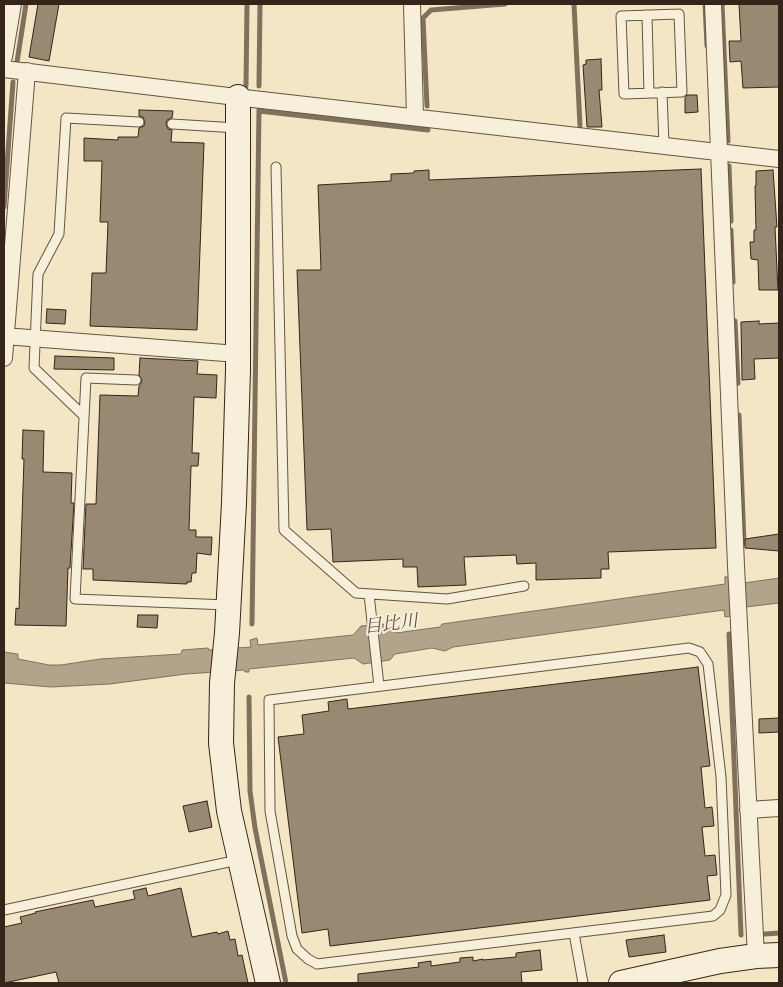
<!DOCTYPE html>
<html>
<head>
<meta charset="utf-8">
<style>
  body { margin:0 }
  #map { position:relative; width:783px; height:987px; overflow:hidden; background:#f3e6c4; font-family:"IM FELL French Canon",serif }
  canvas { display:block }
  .frame { position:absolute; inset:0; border:5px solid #352419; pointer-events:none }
</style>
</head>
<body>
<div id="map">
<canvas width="783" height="987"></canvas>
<div class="frame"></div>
</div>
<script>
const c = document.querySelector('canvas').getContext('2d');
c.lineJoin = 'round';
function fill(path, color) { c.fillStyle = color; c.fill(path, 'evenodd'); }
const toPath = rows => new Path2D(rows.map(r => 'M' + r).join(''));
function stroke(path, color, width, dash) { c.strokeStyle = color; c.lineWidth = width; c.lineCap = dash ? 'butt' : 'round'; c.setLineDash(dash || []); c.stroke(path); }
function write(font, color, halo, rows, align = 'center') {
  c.font = font + ' "IM FELL French Canon","Noto Serif JP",serif'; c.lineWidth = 4; c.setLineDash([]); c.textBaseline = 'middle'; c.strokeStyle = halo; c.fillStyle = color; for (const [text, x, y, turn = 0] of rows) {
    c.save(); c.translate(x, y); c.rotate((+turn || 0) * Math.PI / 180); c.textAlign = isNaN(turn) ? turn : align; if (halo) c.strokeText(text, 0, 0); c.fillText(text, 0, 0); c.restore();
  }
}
const water = toPath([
  [725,577,729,577,730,585,779,578,779,603,730,609,731,616,725,617,724,610,453,647,445,651,432,648,395,654,390,660,363,664,354,658,249,669,249,672,245,672,244,670,186,674,110,684,51,687,4,683,4,652,18,654,18,659,49,665,61,665,100,659,181,654,182,650,208,648,209,650,251,647,250,640,257,638,258,645,353,635,361,626,383,624,396,633,440,627,442,624,725,584,725,577]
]);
fill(water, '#b2a48a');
stroke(water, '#80715d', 1);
stroke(toPath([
  [574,4,580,126],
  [705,4,707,46],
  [722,4,728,141],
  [17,62,26,4],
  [246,86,247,4],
  [259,86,260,4],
  [427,106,423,18,431,10,505,4],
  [259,111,428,130],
  [729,166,731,221],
  [4,207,13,82],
  [731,230,733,282],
  [735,321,738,383],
  [739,415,744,543],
  [252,624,259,109],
  [729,634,741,935],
  [249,697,250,791,255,828,286,983],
  [765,934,779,933]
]), '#80715d', 5);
const building = toPath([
  [38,4,59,4,49,61,29,57,38,4],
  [739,4,779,4,779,87,743,88,741,61,730,62,729,41,741,41,739,4],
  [601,59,602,90,599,90,602,127,587,127,583,65,586,64,586,60,601,59],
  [687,95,697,95,698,112,685,113,685,98,687,95],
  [139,110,173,111,172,118,167,120,166,124,168,129,172,130,171,142,204,143,197,330,90,326,92,273,106,273,108,222,100,222,102,161,84,161,84,138,118,140,118,137,138,137,139,128,144,126,145,122,143,117,139,116,139,110],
  [701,169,716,548,608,552,609,569,601,569,601,578,536,580,536,563,517,564,516,555,464,557,466,585,418,587,417,567,403,567,403,559,333,562,331,529,307,530,297,270,321,270,318,185,391,181,391,174,414,173,414,171,429,170,429,180,701,169],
  [773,170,777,227,775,227,778,290,759,290,758,260,751,259,750,242,754,242,754,230,756,230,755,186,756,186,756,171,773,170],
  [47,309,66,310,65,324,46,323,47,309],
  [759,321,759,324,779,323,779,358,754,359,755,379,742,380,741,322,759,321],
  [55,356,114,358,114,370,54,369,55,356],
  [140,358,198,361,197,374,217,375,216,398,194,397,192,453,199,453,198,466,191,466,189,530,196,530,196,537,212,537,211,555,197,553,196,573,192,573,191,582,187,582,187,584,93,580,93,569,83,569,86,504,96,504,100,395,138,396,139,386,141,383,142,380,139,375,140,358],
  [23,430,44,431,43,472,72,473,71,503,74,503,70,568,68,568,66,626,15,625,16,608,19,609,20,577,24,459,22,459,23,430],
  [779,534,779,551,745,548,745,539,779,534],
  [138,615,158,615,157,628,137,627,138,615],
  [698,667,710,766,701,767,705,808,712,807,714,826,702,827,705,856,715,855,717,875,707,876,710,900,330,946,328,929,302,933,278,737,304,734,302,715,329,711,328,702,347,699,348,709,698,667],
  [779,718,779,732,759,733,759,719,779,718],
  [207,801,212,827,189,832,183,806,207,801],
  [146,888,148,896,181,888,192,937,217,932,218,934,228,931,230,940,235,939,238,956,242,955,248,983,59,983,56,972,4,983,4,927,22,923,20,917,36,913,35,912,93,900,95,907,135,899,133,891,146,888],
  [664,935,666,952,629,957,626,940,664,935],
  [540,950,542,970,521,972,522,983,358,983,358,974,419,967,418,963,431,961,431,966,460,962,460,958,473,957,473,961,483,959,483,960,516,957,516,953,540,950]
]);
fill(building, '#988972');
stroke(building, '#352419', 1);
const lane = toPath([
  [679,14,682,92,624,94,621,16,679,14],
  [647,15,649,93],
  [662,92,664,145],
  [172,124,238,128],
  [276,167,284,530,356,593,447,599,524,586],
  [136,380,86,378,75,599,228,605],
  [84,416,34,368,38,274,59,234,66,118,139,122],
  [369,594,379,686],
  [689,648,700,652,708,664,721,777,726,895,720,910,713,916,317,964,308,959,297,949,292,936,270,811,269,700,689,648],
  [4,910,238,860],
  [574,933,583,983]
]);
const street = toPath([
  [412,4,415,117],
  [713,4,736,566,756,956],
  [4,57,13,4],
  [4,69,253,99,779,159],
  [4,336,238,354],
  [4,358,27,71],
  [748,810,779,808]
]);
const secondary = toPath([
  [238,97,238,370,234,503,227,633,222,683,221,743,229,811,268,983],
  [621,983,720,961,756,956,779,955]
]);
stroke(lane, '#645444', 11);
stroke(street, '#645444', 18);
stroke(secondary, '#352419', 26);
stroke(lane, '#f7efd9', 9);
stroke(street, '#f7efd9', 16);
stroke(secondary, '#f7efd9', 24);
write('italic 18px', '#615141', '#f7efd9', [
  ["目比川",391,625,-7]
]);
</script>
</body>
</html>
